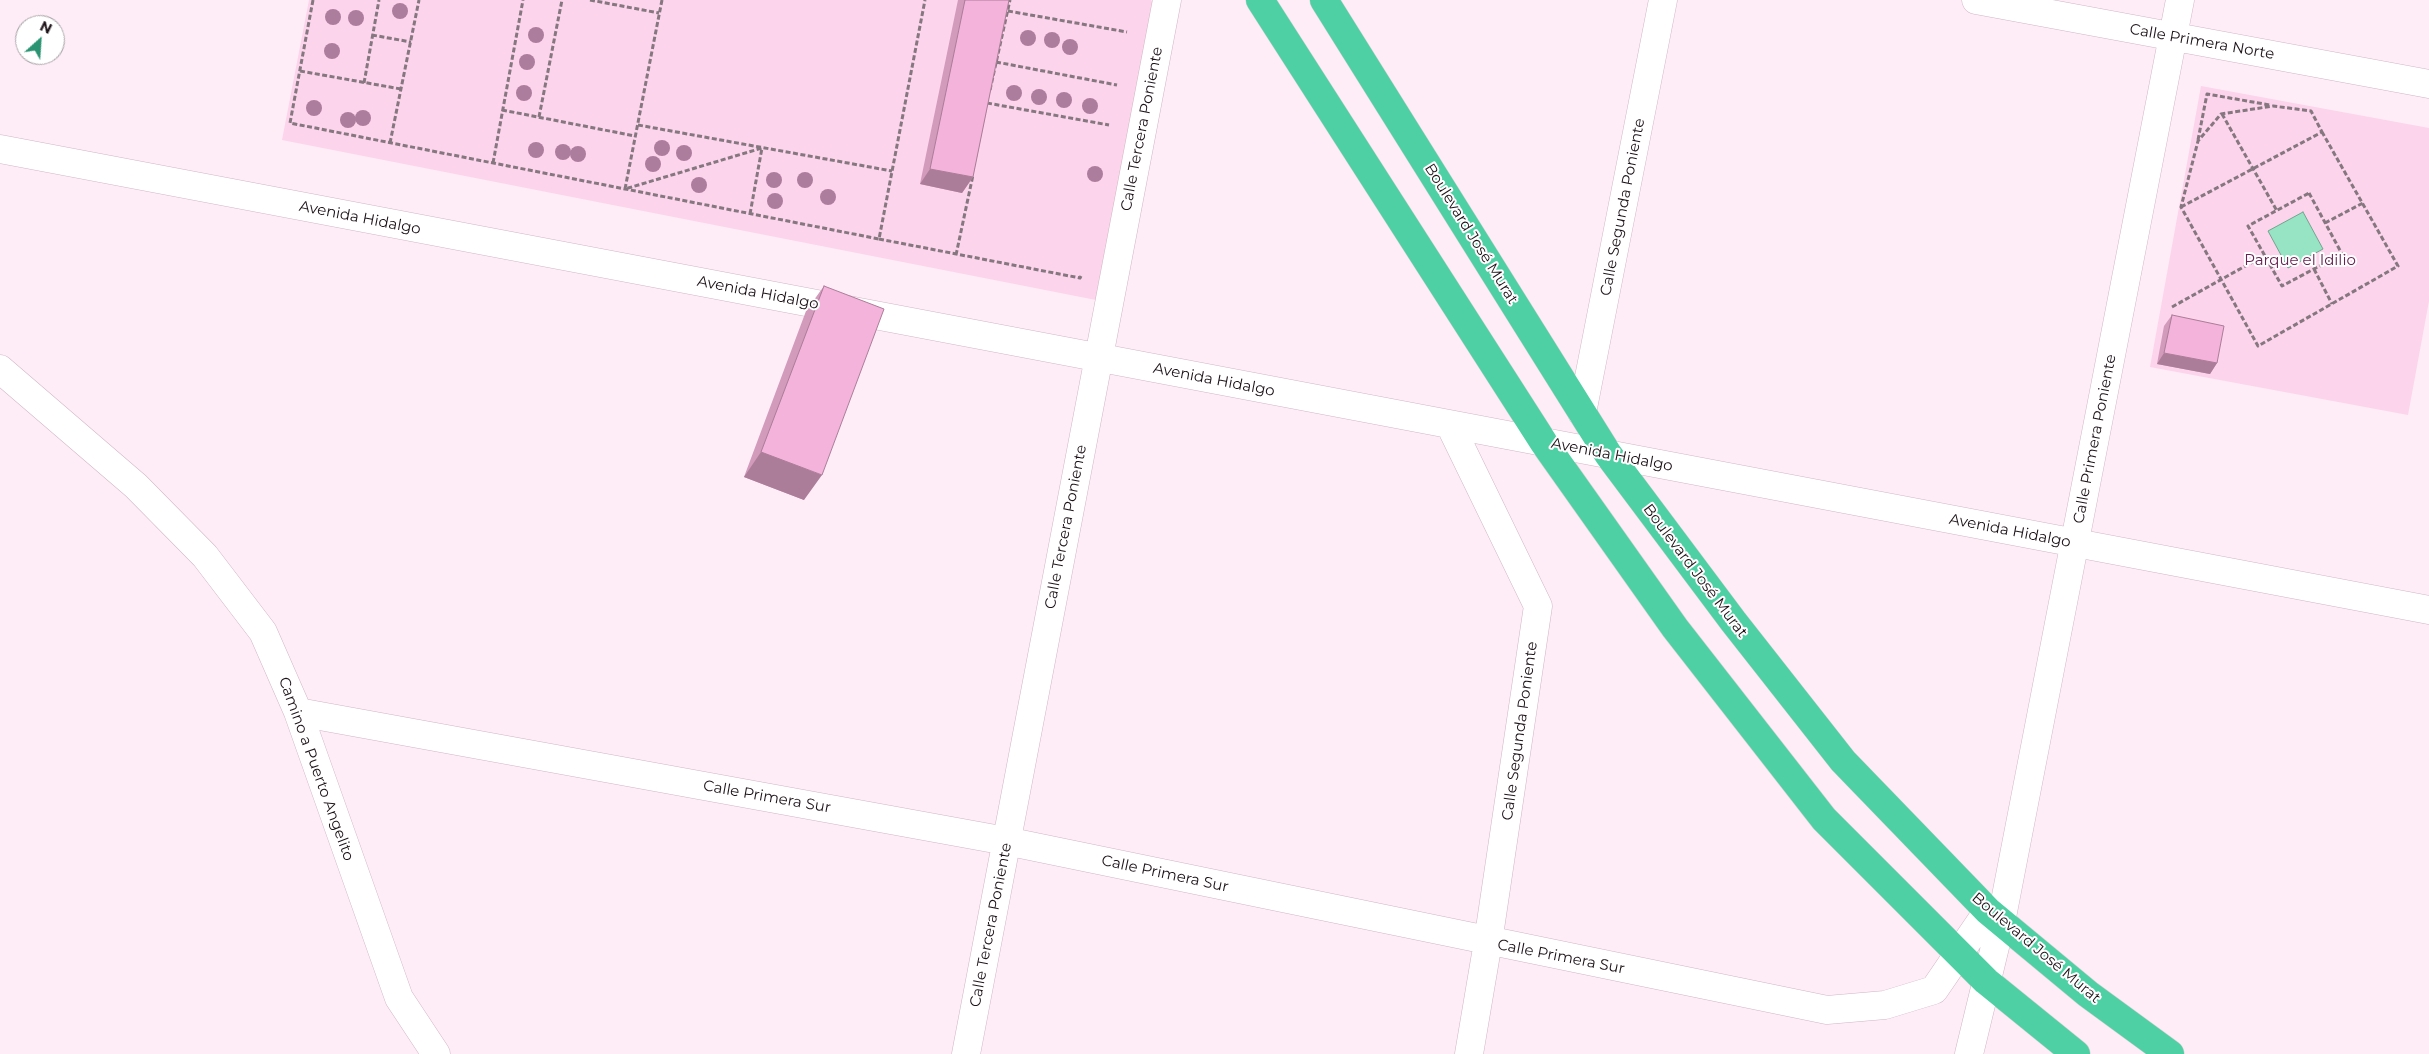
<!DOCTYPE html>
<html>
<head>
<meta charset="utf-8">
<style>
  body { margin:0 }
  #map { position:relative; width:2429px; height:1054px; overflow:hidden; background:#feedf7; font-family:Montserrat,sans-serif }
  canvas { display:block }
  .north { position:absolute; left:15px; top:15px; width:50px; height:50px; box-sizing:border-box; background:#fff; border:1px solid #a4a0a2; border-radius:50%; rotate:26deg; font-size:14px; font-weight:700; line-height:20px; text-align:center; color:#1b1117 }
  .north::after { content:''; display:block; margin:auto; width:18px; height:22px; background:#2a9371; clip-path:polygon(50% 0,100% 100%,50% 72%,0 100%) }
</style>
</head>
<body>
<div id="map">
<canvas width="2429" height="1054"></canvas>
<div class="north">N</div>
</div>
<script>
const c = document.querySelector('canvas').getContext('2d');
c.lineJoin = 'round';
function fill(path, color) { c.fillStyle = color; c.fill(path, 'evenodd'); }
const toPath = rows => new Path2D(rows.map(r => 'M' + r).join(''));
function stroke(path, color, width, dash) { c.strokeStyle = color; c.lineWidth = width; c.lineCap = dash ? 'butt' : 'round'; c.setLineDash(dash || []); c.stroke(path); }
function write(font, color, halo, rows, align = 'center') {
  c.font = font + ' Montserrat,sans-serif'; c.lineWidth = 4; c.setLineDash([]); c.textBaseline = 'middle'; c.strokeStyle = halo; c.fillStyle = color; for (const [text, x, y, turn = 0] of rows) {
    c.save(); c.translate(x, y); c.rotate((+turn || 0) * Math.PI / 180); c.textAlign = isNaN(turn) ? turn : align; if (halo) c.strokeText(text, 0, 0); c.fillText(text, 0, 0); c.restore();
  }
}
fill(toPath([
  [309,0,1151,0,1153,3,1096,300,282,140],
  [2201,86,2429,128,2429,301,2408,415,2150,367]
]), '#fcd4eb');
const water = toPath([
  [2303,212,2323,249,2288,268,2268,231,2303,212]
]);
fill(water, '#96e4c4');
stroke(water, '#71a590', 1);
const minor = toPath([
  [1976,0,2429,84],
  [0,149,2429,610],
  [0,369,136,486,205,556,263,632,298,712,399,998,436,1054],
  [1582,413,1663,0],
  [1450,425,1538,606,1488,942,1469,1054],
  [298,712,1006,841,1827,1010,1885,1005,1934,990,1988,911],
  [966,1054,1167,0],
  [1969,1054,2001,922,2180,0]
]);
const highway = toPath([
  [1260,0,1544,443,1675,628,1824,819,1986,981,2076,1054],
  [1324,0,1608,454,1733,621,1843,761,1988,911,2088,994,2170,1054]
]);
stroke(minor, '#d1b6c5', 29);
stroke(highway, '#d6d4d5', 29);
stroke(toPath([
  [313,0,290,123,879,239,925,0],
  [590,0,659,13],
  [662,0,625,189,762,148,750,214],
  [1008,11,1127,32],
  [372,35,411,42],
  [996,62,1117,85],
  [300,71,401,89],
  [364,83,379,0],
  [990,90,1010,0],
  [987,103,1109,125],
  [502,110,635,136],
  [2222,114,2277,211],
  [539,117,562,0],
  [638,125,892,171],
  [2198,140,2207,94,2270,105],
  [390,143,419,0],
  [493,163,523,0],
  [2309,193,2342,254,2282,286,2248,226,2309,193],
  [2181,207,2322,132,2311,111,2273,106,2221,114,2198,141,2181,207,2258,346,2398,266,2322,132],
  [2325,223,2363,203],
  [879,239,1080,278,1081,276],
  [956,255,973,175],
  [2314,269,2332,304],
  [2172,307,2265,255]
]), '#85777f', 3, [5, 2.5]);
stroke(minor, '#fff', 28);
stroke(highway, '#4ed0a4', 28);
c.fillStyle = '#ac7d9d';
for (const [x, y] of [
  [400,11],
  [333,17],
  [356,18],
  [536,35],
  [1028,38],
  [1052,40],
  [1070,47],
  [332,51],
  [527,62],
  [524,93],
  [1014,93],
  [1039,97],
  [1064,100],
  [1090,106],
  [314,108],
  [363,118],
  [348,120],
  [662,148],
  [536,150],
  [563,152],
  [684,153],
  [578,154],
  [653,164],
  [1095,174],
  [774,180],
  [805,180],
  [699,185],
  [828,197],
  [775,201]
]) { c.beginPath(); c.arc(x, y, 8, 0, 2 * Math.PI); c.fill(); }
fill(toPath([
  [958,0,1009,0,973,177,962,193,920,184],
  [824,286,804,500,744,477,806,311],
  [2172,315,2217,363,2210,374,2157,364,2164,326]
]), '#d29abb');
fill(toPath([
  [930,169,973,177,962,193,920,184],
  [2164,353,2217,363,2210,374,2157,364],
  [761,452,822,475,804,500,744,477]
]), '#ab7d99');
const building = toPath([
  [965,0,1009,0,973,177,930,169,965,0],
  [824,286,884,309,822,475,761,452,824,286],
  [2172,315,2224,326,2217,363,2164,353,2172,315]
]);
fill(building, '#f4b3da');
stroke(building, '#ab7d99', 1);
write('15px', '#1b1117', '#fff', [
  ["Calle Primera Norte",2202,42,10],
  ["Calle Tercera Poniente",1142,129,-79],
  ["Calle Segunda Poniente",1623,207,-79],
  ["Avenida Hidalgo",360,218,11],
  ["Boulevard José Murat",1471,234,58],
  ["Avenida Hidalgo",758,293,11],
  ["Avenida Hidalgo",1214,380,11],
  ["Calle Primera Poniente",2095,439,-79],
  ["Avenida Hidalgo",1612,455,11],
  ["Calle Tercera Poniente",1066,527,-79],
  ["Avenida Hidalgo",2010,531,11],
  ["Boulevard José Murat",1695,571,53],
  ["Calle Segunda Poniente",1520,731,-82],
  ["Camino a Puerto Angelito",316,769,70],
  ["Calle Primera Sur",767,797,10],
  ["Calle Primera Sur",1165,874,12],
  ["Calle Tercera Poniente",991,925,-79],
  ["Boulevard José Murat",2036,948,40],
  ["Calle Primera Sur",1561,957,11]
]);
write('15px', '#692153', '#fff', [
  ["Parque el Idilio",2300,261]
]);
</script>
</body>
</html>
